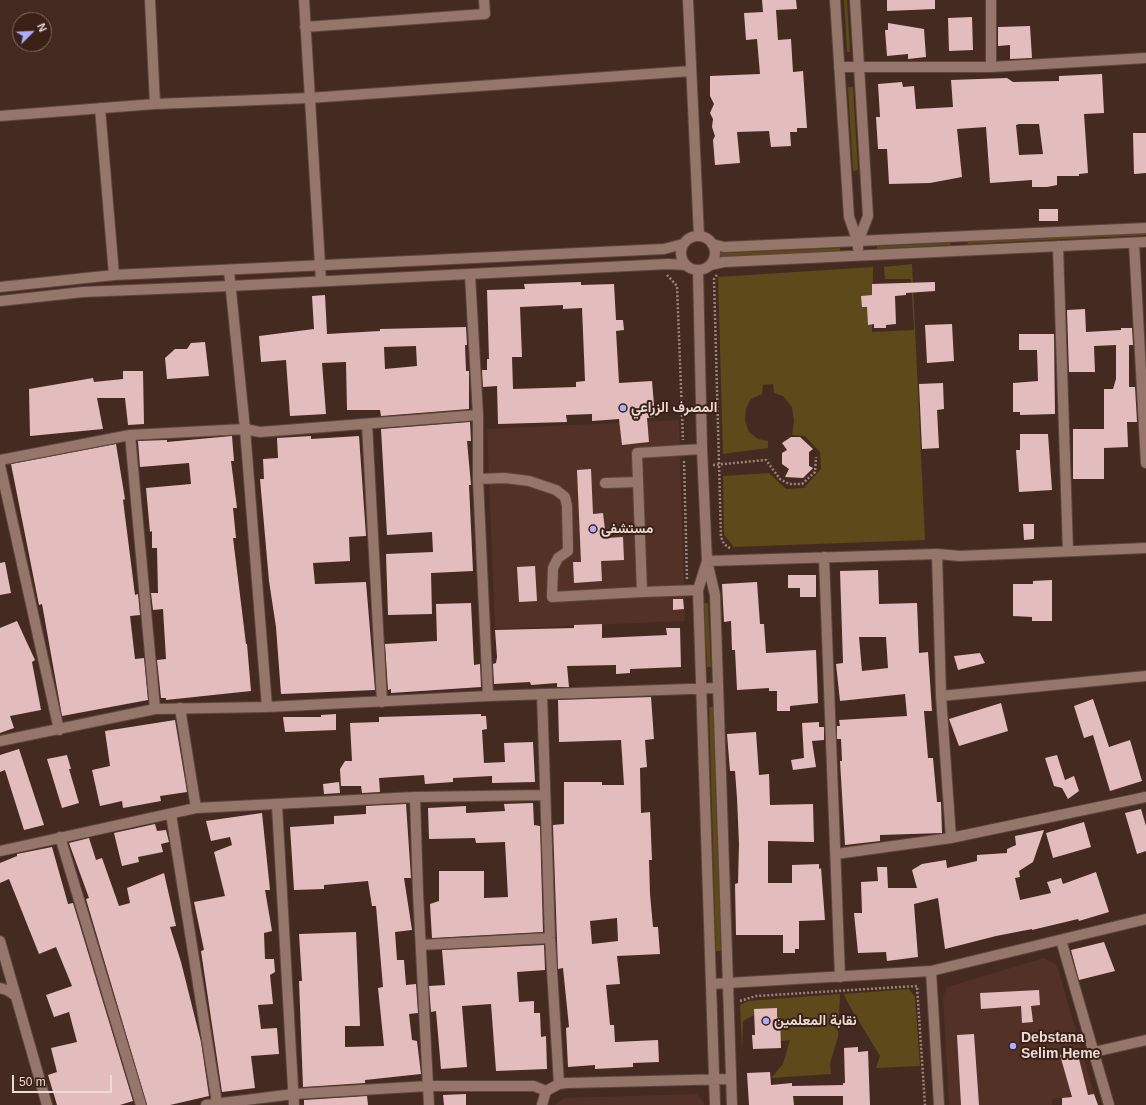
<!DOCTYPE html>
<html>
<head>
<meta charset="utf-8">
<style>
  body { margin:0 }
  #map { position:relative; width:1146px; height:1105px; overflow:hidden; background:#452a21; font-family:Helvetica,sans-serif }
  canvas { display:block }
  .north { position:absolute; left:12px; top:12px; width:40px; height:40px; box-sizing:border-box; background:#3a2017; border:1px solid #816a63; border-radius:50%; rotate:66deg; font-size:11px; font-weight:700; line-height:16px; text-align:center; color:#ecdad4 }
  .north::after { content:''; display:block; margin:auto; width:14px; height:18px; background:#abaffb; clip-path:polygon(50% 0,100% 100%,50% 72%,0 100%) }
  .scale { position:absolute; left:12px; top:1075px; width:100px; height:18px; box-sizing:border-box; border:2px solid #ecdad4; border-top:0; padding-left:5px; font-size:12px; line-height:14px; white-space:nowrap; color:#ecdad4; -webkit-text-stroke:3px #3a2017; paint-order:stroke }
</style>
</head>
<body>
<div id="map">
<canvas width="1146" height="1105"></canvas>
<div class="north">N</div>
<div class="scale">50 m</div>
</div>
<script>
const c = document.querySelector('canvas').getContext('2d');
c.lineJoin = 'round';
function fill(path, color) { c.fillStyle = color; c.fill(path, 'evenodd'); }
const toPath = rows => new Path2D(rows.map(r => 'M' + r).join(''));
function stroke(path, color, width, dash) { c.strokeStyle = color; c.lineWidth = width; c.lineCap = dash ? 'butt' : 'round'; c.setLineDash(dash || []); c.stroke(path); }
function write(font, color, halo, rows, align = 'center') {
  c.font = font + ' Helvetica,Vazirmatn,sans-serif'; c.lineWidth = 4; c.setLineDash([]); c.textBaseline = 'middle'; c.strokeStyle = halo; c.fillStyle = color; for (const [text, x, y, turn = 0] of rows) {
    c.save(); c.translate(x, y); c.rotate((+turn || 0) * Math.PI / 180); c.textAlign = isNaN(turn) ? turn : align; if (halo) c.strokeText(text, 0, 0); c.fillText(text, 0, 0); c.restore();
  }
}
fill(toPath([
  [679,420,685,621,495,629,487,429],
  [1044,958,1057,965,1094,1094,1052,1099,1052,1105,949,1105,943,997,947,987],
  [696,1094,704,1102,704,1105,555,1105,564,1098]
]), '#543126');
fill(toPath([
  [844,0,847,0,850,52,847,52],
  [848,87,853,87,858,170,853,171],
  [1146,232,1146,235,968,244,967,241],
  [950,243,950,245,877,249,877,246],
  [840,248,840,252,721,257,721,253],
  [912,264,925,540,734,547,724,535,723,476,769,473,786,489,804,488,821,469,820,452,805,436,792,435,794,421,792,407,783,396,774,393,773,384,763,385,762,394,751,399,746,408,745,421,749,432,758,439,768,441,768,448,723,454,718,277,873,267,872,332,914,330,911,279,885,279,884,267],
  [704,603,708,603,711,667,707,667],
  [709,707,713,707,721,951,716,951],
  [909,989,915,997,920,1066,876,1068,880,1056,849,1005,844,994],
  [840,994,838,1037,830,1063,831,1074,771,1078,783,1064,790,1040,757,1044,756,1014,743,1021,742,1051,740,1005,748,1001]
]), '#5d4919');
fill(toPath([
  [762,0,796,0,797,9,776,10,778,40,791,39,793,72,803,71,807,128,797,128,797,132,790,132,791,146,771,147,769,131,737,132,740,163,715,165,713,140,715,136,712,127,713,119,710,113,714,104,710,96,710,76,760,74,757,39,746,40,744,13,763,12],
  [887,0,935,0,935,9,887,11],
  [972,17,973,50,949,51,948,18],
  [888,23,924,29,926,57,908,59,908,54,887,56,885,30,888,30],
  [1030,26,1032,58,1010,59,1010,45,998,46,998,27],
  [1102,74,1104,113,1084,114,1088,173,1079,174,1079,176,1057,176,1057,185,1047,187,1032,187,1032,180,990,183,986,127,957,129,962,177,930,183,889,184,887,149,878,149,876,117,880,117,878,84,902,82,903,87,914,86,916,109,953,107,951,80,1007,78,1013,82,1059,81,1059,76],
  [1019,124,1039,124,1043,154,1019,155,1016,125],
  [1133,133,1146,133,1146,173,1134,174],
  [1039,209,1058,209,1058,221,1039,221],
  [581,282,581,285,614,284,616,320,623,320,624,330,616,331,619,383,652,381,655,417,647,418,649,442,622,445,619,419,592,421,592,414,566,415,567,422,498,424,497,386,483,387,482,370,487,370,487,359,489,359,487,290,525,289,524,284],
  [563,305,563,309,582,308,585,381,576,382,576,387,513,389,512,357,522,357,520,307],
  [935,282,935,291,906,293,906,295,895,296,896,324,886,325,886,328,874,328,874,324,868,325,867,307,862,307,861,296,872,295,872,284],
  [325,295,327,334,380,331,380,329,466,327,467,345,465,345,466,371,469,371,469,409,381,416,380,410,347,410,346,362,322,363,326,414,290,416,286,360,261,362,259,336,314,329,312,296],
  [416,346,417,366,385,369,384,347],
  [1085,309,1086,332,1121,330,1121,328,1132,328,1133,345,1129,345,1129,387,1135,387,1137,422,1127,422,1128,447,1104,448,1104,479,1073,479,1073,429,1104,429,1104,389,1113,389,1116,379,1116,345,1094,346,1095,372,1069,372,1067,310],
  [952,324,954,361,927,363,925,325],
  [1019,334,1054,334,1055,414,1020,415,1020,412,1013,412,1013,383,1038,381,1037,350,1019,350],
  [205,342,209,376,167,379,165,358,175,349,187,349,191,343],
  [123,371,143,371,144,424,128,425,125,398,97,398,103,429,30,436,29,389,93,378,94,382,123,379],
  [943,383,944,409,937,410,939,448,922,449,919,384],
  [470,422,471,441,467,441,471,485,469,485,473,571,431,573,432,614,388,615,386,554,433,552,432,532,387,535,381,429],
  [1020,434,1048,434,1052,490,1019,492,1016,450,1020,450],
  [232,436,234,461,231,461,237,508,233,508,236,538,233,538,246,644,247,644,251,691,166,700,166,698,161,698,157,660,166,659,163,609,153,610,151,593,158,593,157,548,152,548,152,531,150,532,146,488,191,484,189,463,140,467,138,441,167,440,167,442],
  [311,436,311,439,359,436,366,536,349,537,350,561,313,563,315,584,366,582,375,690,281,694,276,627,269,581,260,479,264,479,263,459,278,458,277,438],
  [791,437,800,437,813,449,809,452,809,466,813,468,803,478,785,477,789,469,782,464,782,453,787,450,782,443],
  [116,444,125,499,123,500,135,595,138,594,140,615,130,616,135,659,144,658,148,700,62,716,42,604,39,605,11,464],
  [591,469,593,514,603,513,606,538,623,537,624,560,601,561,602,581,574,583,573,562,581,562,577,470],
  [1023,524,1034,524,1034,539,1024,540],
  [5,562,11,593,0,595,0,563],
  [535,566,537,601,519,602,517,567],
  [878,570,879,604,917,603,919,653,928,652,932,711,924,711,928,758,933,758,937,802,941,802,942,833,880,835,880,841,845,845,840,761,842,761,841,739,837,739,837,726,840,726,839,720,907,716,905,694,840,701,836,664,843,663,840,571],
  [859,637,886,637,888,668,862,671],
  [788,575,816,575,816,597,800,597,800,588,788,588],
  [1052,580,1052,621,1032,621,1032,617,1013,616,1013,584,1033,584,1033,581],
  [757,582,760,624,764,624,766,653,816,650,818,703,790,706,790,711,777,711,777,691,769,691,769,688,737,690,735,650,732,650,731,621,724,622,722,584],
  [673,599,683,599,684,609,673,610],
  [471,603,474,665,480,664,481,687,391,693,391,689,388,690,385,644,437,641,436,604],
  [17,621,35,660,32,662,41,710,10,716,14,728,0,733,0,628],
  [602,624,602,638,667,635,666,628,680,628,681,667,630,669,630,673,616,674,616,665,567,666,569,687,557,687,557,683,531,685,530,682,494,684,493,664,496,663,497,657,495,630,574,628,574,625],
  [980,653,985,663,958,670,954,656],
  [651,697,654,739,645,740,647,767,640,768,641,813,650,812,652,860,649,860,650,894,653,927,658,927,660,954,617,956,620,984,606,985,610,1025,614,1025,615,1042,658,1040,659,1062,633,1063,633,1067,595,1069,595,1065,568,1067,566,1028,569,1027,563,968,558,969,553,825,564,824,564,782,602,782,602,785,624,785,621,740,559,742,558,700],
  [617,918,618,941,592,944,590,921],
  [1093,699,1109,747,1130,740,1142,781,1110,791,1093,735,1084,738,1074,706],
  [1001,703,1008,731,959,746,949,719],
  [336,714,336,730,285,732,283,717,321,717,321,715],
  [481,714,481,716,486,716,487,729,482,730,484,763,505,762,504,743,533,742,535,782,492,783,492,776,453,778,453,782,425,784,424,775,379,778,380,792,362,793,361,786,341,786,340,769,345,761,352,761,350,723,379,722,379,717],
  [175,720,187,792,160,796,161,801,123,808,122,801,100,806,92,770,110,766,105,731],
  [819,722,819,727,824,727,824,740,812,741,816,767,793,770,791,760,804,758,802,723],
  [756,732,759,775,769,774,770,805,813,804,814,842,768,841,768,883,792,883,792,865,819,864,819,869,821,868,825,920,799,921,799,949,795,949,795,953,783,953,783,935,736,935,735,884,738,883,739,844,737,798,735,771,730,771,727,734],
  [19,749,44,825,24,830,5,770,0,772,0,755],
  [67,755,71,769,69,769,79,803,62,808,47,759],
  [1057,755,1065,780,1074,776,1079,791,1068,799,1062,788,1054,786,1045,758],
  [339,782,340,793,324,794,323,784],
  [533,803,534,825,540,826,543,932,432,938,430,904,439,901,439,871,484,871,484,898,508,897,505,842,476,843,475,838,429,839,428,808,466,806,466,813,505,811,504,804],
  [406,804,411,878,404,878,412,930,395,932,397,960,404,960,406,985,416,984,418,1013,409,1014,412,1040,417,1041,421,1074,365,1080,365,1083,303,1087,299,981,302,981,299,934,356,932,360,1026,345,1026,345,1047,384,1046,378,988,383,987,376,906,372,906,368,881,324,885,324,889,294,890,290,827,334,824,334,816,366,814,366,806],
  [1141,809,1146,826,1146,851,1137,854,1125,813],
  [262,813,270,890,265,890,272,931,264,933,265,959,274,959,275,972,270,975,273,1004,258,1005,261,1029,277,1028,279,1054,251,1056,255,1088,222,1092,201,951,204,950,194,902,225,896,214,852,232,845,230,837,211,841,206,821],
  [1084,822,1091,847,1053,858,1046,833],
  [155,824,157,831,166,830,169,842,161,844,163,852,138,857,139,862,122,866,114,833],
  [1044,830,1033,862,1019,871,1020,877,1015,878,1020,900,1051,893,1047,882,1061,878,1063,884,1096,872,1109,912,1079,921,1078,919,1032,930,1032,929,996,936,945,949,938,898,914,904,918,957,887,961,886,952,858,953,854,913,862,913,861,882,878,881,877,867,887,867,888,888,917,888,912,870,922,864,946,860,947,868,977,861,977,855,1007,853,1007,849,1016,845,1015,836],
  [89,838,96,860,102,858,119,906,130,903,127,888,164,873,176,926,170,927,181,962,201,1042,209,1096,170,1105,147,1105,86,899,89,898,69,843],
  [52,847,68,904,73,903,133,1101,120,1105,57,1105,48,1075,57,1072,51,1048,77,1042,69,1012,54,1017,46,995,72,986,56,947,39,954,9,879,0,883,0,863,17,856,17,854],
  [1104,942,1115,971,1079,980,1071,950],
  [544,945,545,970,517,972,519,1002,534,1001,534,1013,540,1013,541,1037,546,1036,547,1069,496,1071,491,1004,462,1006,467,1067,441,1069,436,1011,431,1012,429,986,445,985,442,950],
  [1039,990,1040,1005,1031,1006,1033,1022,1022,1023,1021,1006,981,1009,980,993],
  [777,1008,777,1017,780,1017,781,1048,753,1049,752,1035,755,1035,754,1009],
  [974,1034,979,1105,961,1105,957,1035],
  [858,1047,858,1052,868,1051,870,1105,843,1105,843,1096,793,1096,794,1105,749,1105,747,1073,770,1072,771,1085,792,1083,792,1086,843,1085,843,1083,845,1083,844,1048],
  [1077,1051,1088,1095,1094,1094,1098,1105,1062,1105,1062,1098,1072,1097,1060,1055],
  [466,1094,466,1105,444,1105,443,1095],
  [367,1096,368,1105,304,1105,304,1100]
]), '#e3bdbe');
const minor = toPath([
  [150,0,155,104,309,98,691,71],
  [304,0,321,281],
  [688,0,699,236],
  [835,0,849,217,858,242,858,248],
  [855,0,868,216,858,242],
  [991,0,991,67],
  [305,27,485,14,484,0],
  [839,67,991,67,1146,58],
  [100,108,114,275],
  [0,116,155,104],
  '681 253a17 17 0 1 1 34 0a17 17 0 1 1-34 0Z',
  [1134,243,1146,463],
  [712,244,724,247,1146,228],
  [1058,246,1068,551],
  [710,265,724,262,1146,242],
  [698,270,702,449,707,561,715,595,732,1105],
  [229,271,245,429,267,707],
  [470,275,478,415,478,479,488,696],
  [0,287,114,275,664,249,683,244],
  [0,301,83,292,230,286,668,264,686,265],
  [367,424,382,702],
  [130,435,155,709],
  [0,460,130,435,245,429,260,432,478,415],
  [0,465,59,730],
  [478,479,505,478,529,481,556,490,565,497,567,506,568,551,558,558,553,568,552,597,642,592],
  [605,483,638,482],
  [937,554,941,696,951,838],
  [824,557,840,977],
  [707,561,698,590,715,1105],
  [707,561,937,554,960,556,1146,548],
  [698,590,642,592,637,453,702,449],
  [542,694,550,938,559,1084],
  [941,696,1146,676],
  [180,708,196,808],
  [0,741,155,709,267,707,488,696,718,688],
  [415,797,418,893,429,1105],
  [277,805,294,1105],
  [171,814,217,1103],
  [60,837,141,1105],
  [0,851,196,808,415,797,545,795],
  [836,854,951,838,1146,797],
  [1061,940,1109,1105],
  [0,941,47,1105],
  [421,945,550,938],
  [931,971,939,1105],
  [711,984,931,971,1146,919],
  [0,988,7,990,16,996],
  [1094,1052,1146,1040],
  [206,1105,294,1094,428,1086,534,1086,546,1091,559,1084,567,1083,731,1079],
  [542,1105,546,1091]
]);
stroke(minor, '#5d463e', 12);
stroke(toPath([
  [667,275,677,286,683,440],
  [717,275,714,279,721,537,724,544,731,549],
  [684,461,687,580],
  [713,465,766,460,780,479,789,484,802,484,815,472,816,457],
  [740,1001,756,996,917,986,925,1105]
]), '#9b847d', 2.5, [2, 2]);
stroke(minor, '#96766b', 10);
for (const [x, y, r, color] of [
  [623,408,4,"#abaffb"],
  [593,529,4,"#abaffb"],
  [766,1021,4,"#abaffb"],
  [1013,1046,4,"#abaffb"]
]) { const dot = new Path2D(); dot.arc(x, y, r, 0, 2 * Math.PI); c.fillStyle = color; c.fill(dot); stroke(dot, '#3a2017', 1.5); }
write('bold 14px', '#ecdad4', '#3a2017', [
  ["المصرف الزراعي",631,408],
  ["مستشفى",601,529],
  ["نقابة المعلمين",774,1021],
  ["Debstana",1021,1038],
  ["Selim Heme",1021,1054]
], 'left');
</script>
</body>
</html>
